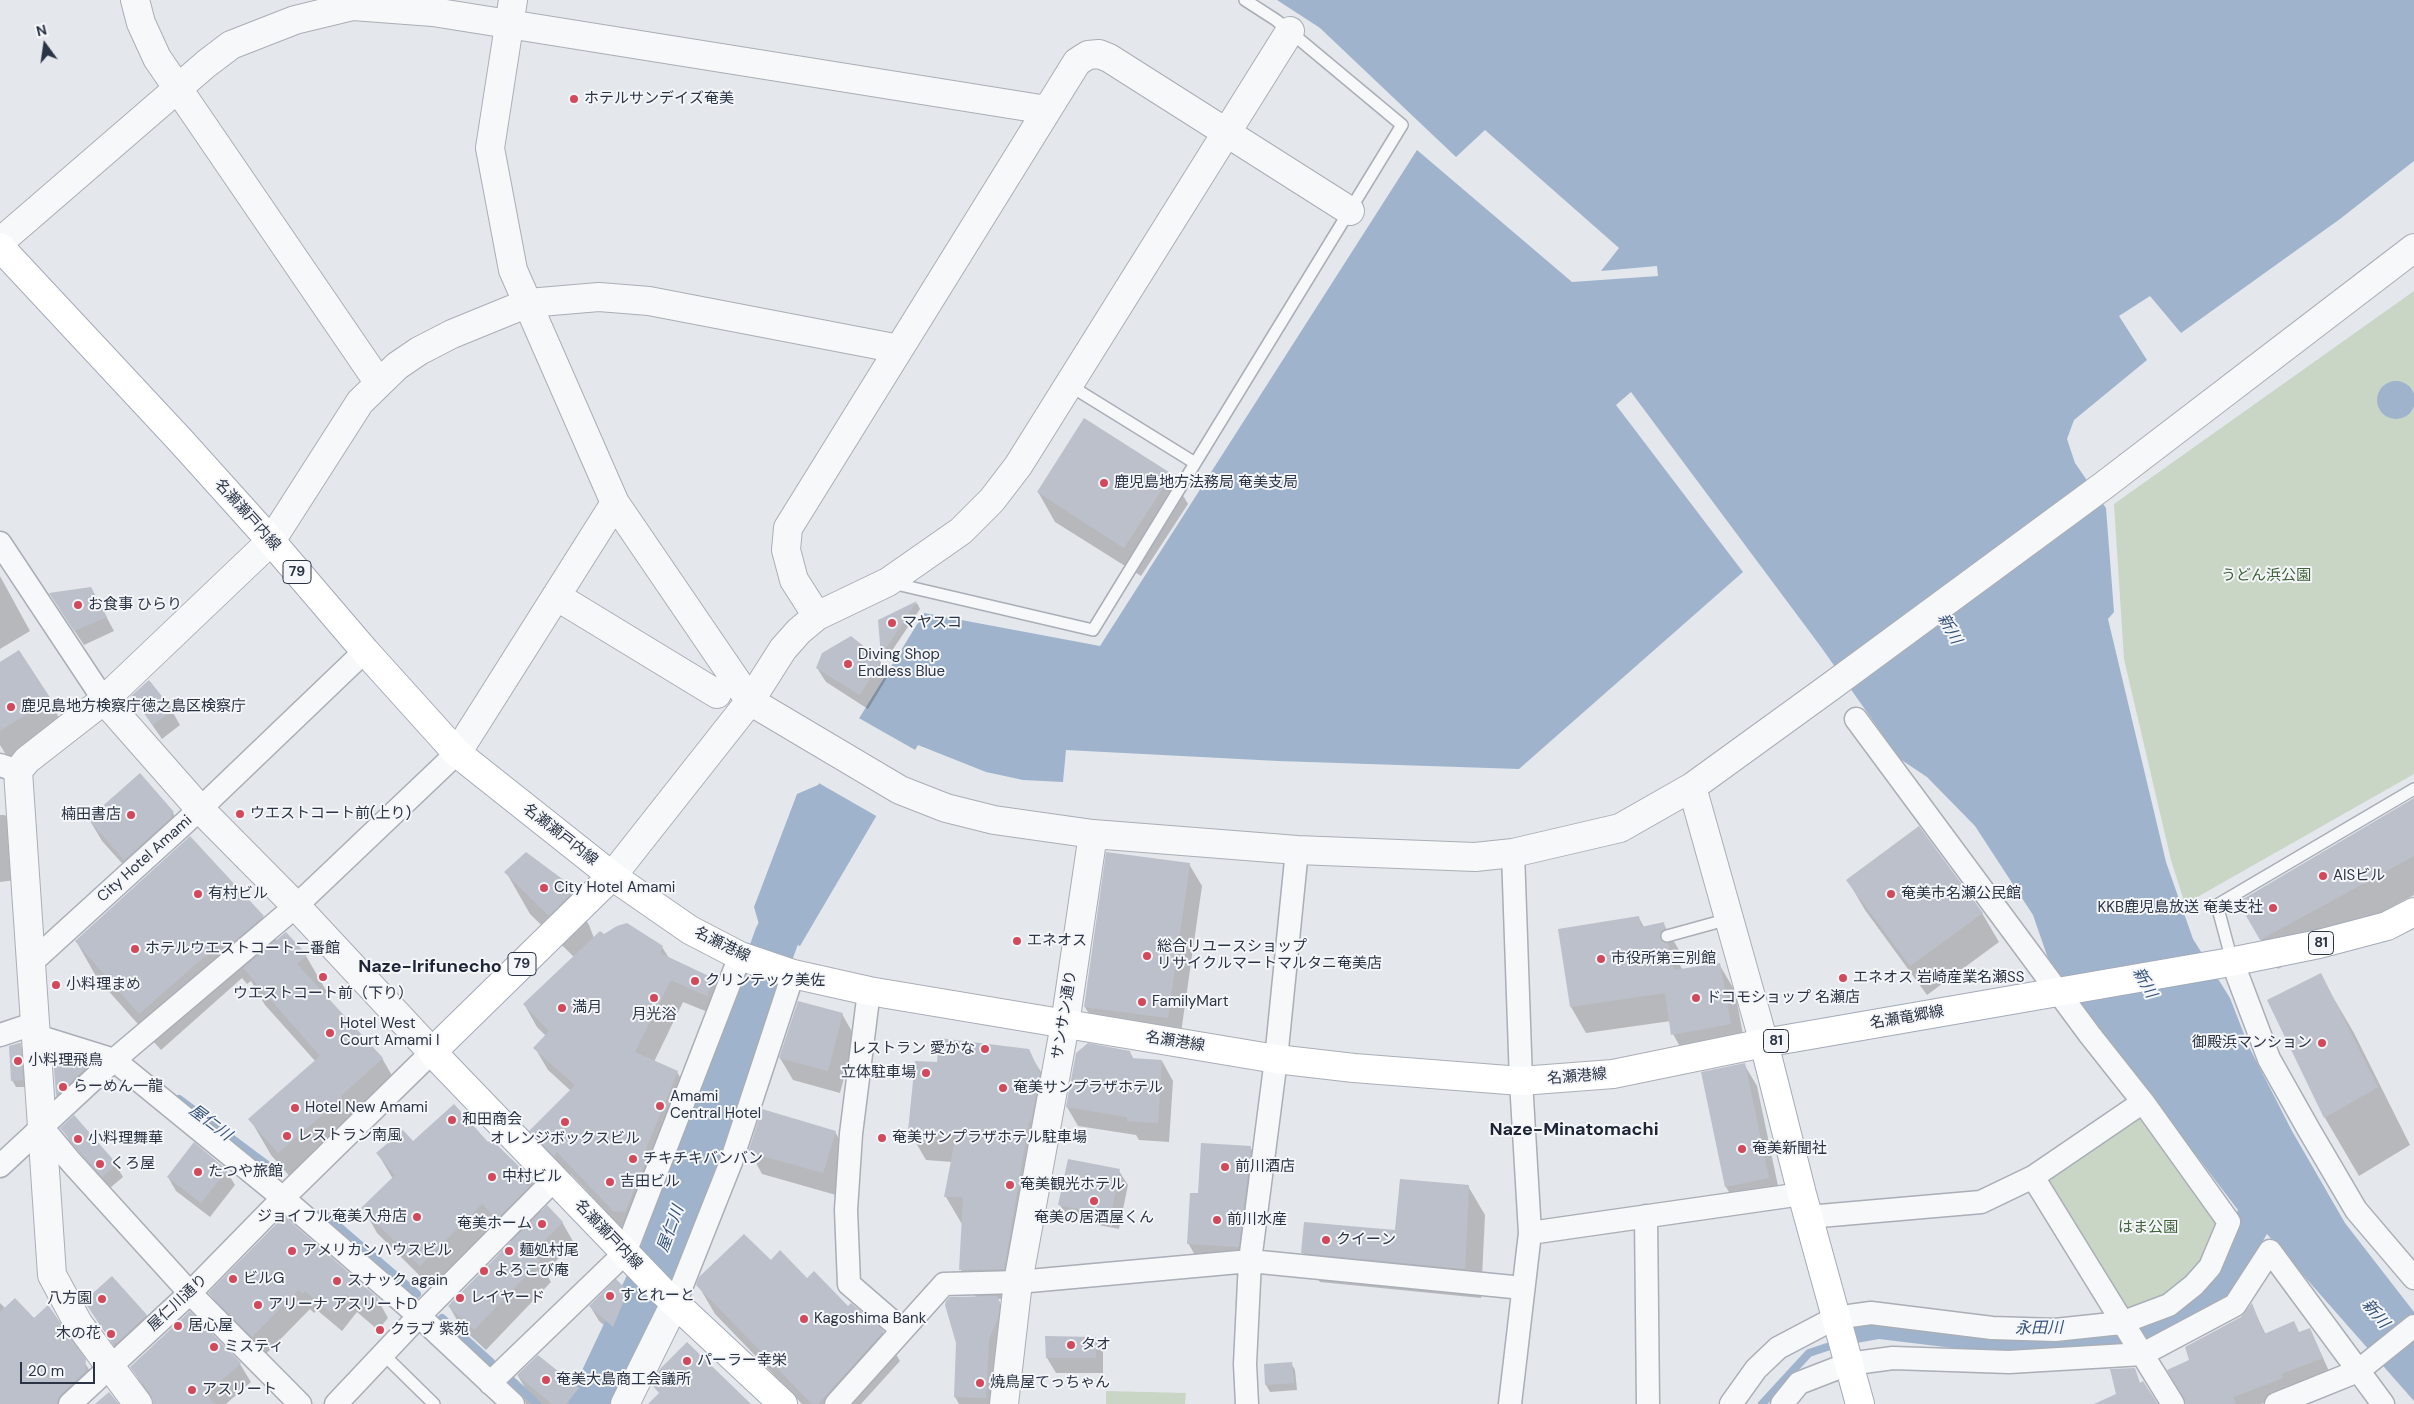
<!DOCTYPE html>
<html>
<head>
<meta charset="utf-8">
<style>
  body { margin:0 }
  #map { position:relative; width:2414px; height:1404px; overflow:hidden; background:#e4e7ec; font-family:"DM Sans",sans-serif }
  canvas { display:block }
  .north { position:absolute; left:20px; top:20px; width:50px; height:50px; -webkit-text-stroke:4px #f4f6f9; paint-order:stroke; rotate:346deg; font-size:14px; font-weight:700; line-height:20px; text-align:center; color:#2b3445 }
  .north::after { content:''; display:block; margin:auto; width:18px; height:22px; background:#2b3445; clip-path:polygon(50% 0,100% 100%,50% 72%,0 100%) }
  .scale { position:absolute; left:20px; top:1362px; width:75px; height:22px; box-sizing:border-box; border:2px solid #2b3445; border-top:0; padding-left:6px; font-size:15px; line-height:18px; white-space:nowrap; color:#2b3445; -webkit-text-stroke:4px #f4f6f9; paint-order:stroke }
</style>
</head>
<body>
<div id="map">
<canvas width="2414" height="1404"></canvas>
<div class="north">N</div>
<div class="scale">20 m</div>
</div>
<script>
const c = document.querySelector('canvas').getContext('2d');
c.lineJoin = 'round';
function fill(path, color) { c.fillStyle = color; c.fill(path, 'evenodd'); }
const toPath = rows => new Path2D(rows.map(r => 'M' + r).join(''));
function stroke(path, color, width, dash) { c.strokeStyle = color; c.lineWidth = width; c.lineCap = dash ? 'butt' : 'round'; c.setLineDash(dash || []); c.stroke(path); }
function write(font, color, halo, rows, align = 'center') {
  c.font = font + ' "DM Sans","Noto Sans JP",sans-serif'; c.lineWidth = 4; c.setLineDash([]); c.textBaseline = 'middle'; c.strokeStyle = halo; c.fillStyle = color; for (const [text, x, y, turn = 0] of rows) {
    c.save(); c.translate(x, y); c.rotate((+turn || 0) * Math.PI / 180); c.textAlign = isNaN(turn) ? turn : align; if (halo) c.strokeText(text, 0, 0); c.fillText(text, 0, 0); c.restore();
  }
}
fill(toPath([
  [2414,291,2414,774,2185,904,2171,860,2124,659,2114,504],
  [2139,1116,2219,1220,2206,1259,2168,1299,2136,1314,2122,1305,2047,1181],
  [1106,1391,1186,1393,1185,1404,1106,1404]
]), '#c9d6c5');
fill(toPath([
  [1277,0,2414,0,2414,161,2340,219,2181,333,2150,296,2119,316,2147,360,2074,420,2067,439,2075,463,2106,508,2114,612,2108,619,2166,862,2193,939,2230,998,2249,1047,2292,1131,2345,1223,2414,1312,2414,1401,2267,1234,2235,1289,2219,1306,2128,1350,1994,1353,1879,1339,1851,1344,1845,1322,2113,1329,2213,1265,2238,1210,2050,964,2033,915,1975,826,1927,777,1900,759,1821,647,1631,392,1616,405,1743,572,1519,769,1278,761,1066,750,1063,782,1023,780,986,772,918,745,800,946,760,928,754,907,797,794,818,785,924,613,1100,646,1417,150,1572,282,1658,276,1657,266,1601,271,1619,248,1485,130,1456,157,1320,28],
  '2377 400a19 19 0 1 1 38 0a19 19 0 1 1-38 0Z'
]), '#9fb4cc');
fill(toPath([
  [857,717,917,751,878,817,817,782]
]), '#e4e7ec');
fill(toPath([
  [1171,475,1188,504,1141,576,1055,522,1038,492],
  [0,576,30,631,0,649],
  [99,603,114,631,84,645,59,608],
  [917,603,920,609,885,661,882,655,879,621],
  [19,652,66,729,11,763,0,745,0,664],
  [880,661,888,676,868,709,826,682,817,668],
  [132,696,172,711,180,725,162,739],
  [2414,799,2414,895,2278,969,2239,902],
  [173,813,186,835,182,838,183,840,138,881,102,841,89,819],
  [0,815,5,815,13,829,16,880,0,882],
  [1189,864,1202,886,1180,1040,1098,1029,1085,1007],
  [506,872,564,882,589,925,594,938,604,935,662,947,669,958,712,979,725,1002,720,1017,683,1002,654,1062,677,1072,690,1094,627,1234,571,1174,567,1177,544,1153,531,1131,571,1091,548,1070,535,1048,546,1036,537,1027,524,1004,574,957,530,914],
  [1848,881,1982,913,1999,942,1927,995,1865,910],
  [263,917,277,941,306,956,327,992,324,995,382,1058,403,1095,300,1188,271,1155,250,1119,316,1062,265,1005,251,981,247,984,242,978,161,1050,97,978,76,941],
  [1639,918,1644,927,1663,923,1679,950,1680,956,1676,959,1683,970,1719,964,1735,991,1746,1051,1688,1061,1673,1034,1671,1021,1586,1033,1571,1007],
  [2320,975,2354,1033,2410,1145,2359,1176,2325,1118,2268,1001],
  [842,1014,855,1037,840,1093,793,1080,780,1058],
  [20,1045,24,1051,26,1087,16,1087,12,1080],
  [1028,1051,1046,1080,1021,1298,998,1299,1005,1312,995,1404,959,1404,955,1397,976,1297,961,1270,963,1226,946,1197,952,1162,926,1160,909,1131,938,1063],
  [1130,1052,1134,1060,1162,1061,1173,1081,1169,1142,1139,1140,1136,1135,1078,1126,1067,1107],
  [54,1056,88,1067,96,1081,65,1110,57,1096],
  [1744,1064,1757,1086,1781,1200,1739,1209,1726,1187,1702,1073],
  [62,1128,116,1165,123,1177,110,1188,69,1140],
  [835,1132,848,1154,836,1195,762,1174,750,1152],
  [413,1142,488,1144,530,1178,544,1202,539,1207,542,1212,562,1222,574,1243,545,1272,551,1282,486,1350,461,1327,449,1306,512,1243,496,1227,434,1290,377,1233,363,1208,393,1179,378,1154],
  [1250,1147,1261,1166,1249,1265,1199,1262,1188,1243,1199,1194],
  [226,1170,235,1185,210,1217,176,1191,168,1177],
  [1119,1171,1128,1185,1119,1229,1068,1219,1060,1205],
  [1468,1186,1485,1215,1481,1298,1320,1282,1303,1253,1396,1231],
  [284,1218,377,1298,388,1318,378,1330,357,1312,342,1331,317,1310,314,1313,310,1309,264,1356,221,1313,210,1293],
  [771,1262,807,1280,883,1332,900,1361,861,1404,802,1404,715,1314,698,1285],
  [627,1292,636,1306,622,1340,599,1321,590,1306],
  [86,1302,146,1315,157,1335,124,1362],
  [0,1303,5,1308,34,1319,48,1307,52,1311,95,1379,82,1404,0,1404],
  [2252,1306,2266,1335,2299,1334,2310,1330,2330,1373,2290,1393,2261,1404,2187,1404,2191,1360,2242,1318],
  [190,1313,240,1364,251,1382,226,1404,154,1404,131,1367],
  [1095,1338,1103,1352,1103,1373,1056,1373,1047,1358],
  [538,1356,578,1389,587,1404,526,1404,523,1395,527,1391,518,1376],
  [1291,1363,1295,1370,1297,1390,1270,1392,1266,1385,1265,1365]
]), '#0003');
stroke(toPath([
  [179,1099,278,1173],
  [322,1212,417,1294],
  [442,1318,491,1362],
  [507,1376,537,1404],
  [1762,1404,1809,1353,1839,1343]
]), '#9fb4cc', 8);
stroke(toPath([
  [591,1404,662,1254,777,936]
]), '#9fb4cc', 45);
fill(toPath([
  [1084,418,1172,474,1124,548,1037,492],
  [91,587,107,617,74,631,49,593],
  [917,601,881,656,878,620],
  [851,636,881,660,860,695,816,668,822,653],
  [19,650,51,699,0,731,0,662],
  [149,680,173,710,153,725,131,696],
  [140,773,174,812,170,816,172,817,124,860,88,819],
  [2414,798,2414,856,2260,940,2238,902],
  [1919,826,1983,913,1910,966,1846,880],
  [190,836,264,916,225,949,220,943,139,1014,75,941],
  [526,852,565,881,570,894,549,916,504,872],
  [1106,852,1190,863,1168,1018,1084,1007],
  [1639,916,1641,927,1664,922,1665,929,1661,931,1660,938,1662,942,1668,943,1674,970,1720,963,1731,1024,1671,1035,1665,993,1570,1007,1558,929],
  [627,923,663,946,660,953,713,978,707,996,671,980,635,1052,678,1071,645,1151,650,1152,625,1212,613,1211,557,1152,554,1156,529,1131,575,1085,533,1048,549,1031,523,1004,600,931,604,934,617,926],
  [286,932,307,955,297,964,383,1058,341,1096,342,1098,278,1153,248,1119,320,1056,243,968],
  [2321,973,2378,1087,2324,1118,2267,1000],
  [798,1001,843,1013,828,1071,779,1058],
  [939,1038,1029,1049,1040,1073,1031,1121,1029,1121,1004,1269,959,1270,963,1197,944,1197,956,1135,908,1131,915,1061,937,1062],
  [19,1043,21,1043,23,1080,11,1081,9,1046],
  [1088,1043,1130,1051,1131,1058,1162,1060,1158,1123,1127,1121,1127,1117,1066,1107,1076,1053],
  [53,1055,88,1066,56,1096],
  [1745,1063,1769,1178,1725,1187,1701,1072],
  [454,1104,488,1142,491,1139,531,1178,525,1183,529,1187,497,1219,482,1204,420,1266,361,1208,395,1175,376,1153,403,1130,413,1141],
  [762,1109,836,1131,823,1173,748,1152],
  [74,1115,117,1164,102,1177,60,1128],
  [194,1142,227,1170,201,1203,167,1177],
  [1201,1143,1251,1146,1239,1247,1187,1244,1190,1193,1198,1193],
  [1068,1159,1120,1169,1111,1215,1058,1205],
  [1400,1179,1469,1185,1465,1269,1301,1253,1304,1222,1395,1230],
  [547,1205,563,1222,532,1253,540,1261,474,1330,448,1306],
  [284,1216,378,1298,366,1311,346,1294,330,1312,305,1291,303,1294,298,1290,252,1337,208,1293],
  [744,1234,771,1260,780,1250,807,1278,814,1271,848,1306,851,1303,884,1331,818,1404,812,1404,696,1285,699,1277],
  [112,1276,147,1315,117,1343,112,1343,84,1301],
  [616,1279,628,1291,613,1327,589,1306],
  [997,1296,1000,1303,998,1318,989,1339,986,1398,954,1397,956,1343,945,1305,946,1301,950,1297],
  [15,1298,34,1318,48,1305,86,1359,85,1372,61,1394,57,1404,0,1404,0,1312],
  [2252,1303,2264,1334,2294,1321,2299,1332,2310,1328,2323,1358,2281,1374,2283,1378,2233,1397,2236,1404,2186,1404,2167,1370,2189,1360,2185,1347,2241,1317],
  [190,1311,241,1363,206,1394,215,1404,153,1404,151,1395,130,1367],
  [1045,1336,1096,1337,1096,1358,1046,1358],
  [687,1342,751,1404,648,1404,659,1393,652,1385,660,1369],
  [538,1355,579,1388,566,1404,552,1404,517,1375],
  [1292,1362,1294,1383,1265,1385,1264,1364],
  [2135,1368,2140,1383,2143,1381,2158,1404,2094,1404,2116,1394,2110,1369],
  [109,1392,119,1404,95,1404]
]), '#bbc0ca');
const service = toPath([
  [1069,385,1195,463],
  [892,583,1093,630,1402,125,1276,20,1245,0],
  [1667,936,1729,919],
  [2232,961,2217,905,2414,789],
  [383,1354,434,1404]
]);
const minor = toPath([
  [0,543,104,700],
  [0,765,18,771],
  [2232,961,2269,1059,2309,1130,2356,1210,2414,1278],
  [32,962,200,809,365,651],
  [869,991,851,1134,846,1210,849,1284,901,1329],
  [0,1035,36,1023],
  [37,1036,114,1060,283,1198,419,1316,513,1404],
  [42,1127,71,1162,190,1293,300,1404],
  [0,1166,114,1060,296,906,457,753],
  [2033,1177,2173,1404],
  [1646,1216,1648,1404],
  [1808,1217,1981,1202,2033,1177,2143,1102],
  [1530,1233,1802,1194],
  [675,1303,731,1162,793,974],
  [490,1383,625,1253,740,956],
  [70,1404,190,1293,283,1198,432,1052],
  [336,1404,419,1316,554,1180],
  [836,1404,944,1284,1018,1282,1250,1261,1523,1288],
  [1247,1404,1245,1364,1250,1261,1276,1059,1297,850],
  [1510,1404,1530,1233,1521,1081,1513,853],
  [1731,1404,1756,1369,1778,1348,1835,1318,1871,1313,1992,1328,2055,1330,2121,1323,2169,1305,2194,1285,2210,1267,2229,1222,2143,1102,2090,1035,1856,719],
  [1782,1404,1799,1383,1848,1364,1893,1358,2009,1362,2143,1354,2235,1305,2270,1251,2383,1404],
  [2276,1404,2358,1371,2414,1326]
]);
const tertiary = toPath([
  [135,0,141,23,157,58,379,383],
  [513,0,490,148,513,270,615,503,750,701,900,790,946,808,994,820,1093,834,1297,850,1475,857,1513,853,1620,828,1692,787,1830,687,2103,486,2414,248],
  [0,242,206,64,231,45,295,20,353,6,433,12,1047,110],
  [556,596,717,694],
  [817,616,794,580,786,550,788,528,1077,62,1088,55,1099,54,1109,58,1350,211],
  [104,700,200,809,296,906,432,1052],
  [457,753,615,503],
  [1692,787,1764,1043],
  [612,876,750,701,783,649,799,631,817,616,888,582,961,531,992,500,1018,466,1290,31],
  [138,1404,78,1323,52,1275,18,771,27,760,104,700,271,541,360,402,397,366,419,351,452,334,528,303,599,297,649,301,899,349],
  [625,1404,675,1303],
  [1004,1404,1018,1282,1065,1024,1093,834]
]);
const secondary = toPath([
  [612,876,690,930,740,956,793,974,869,991,1276,1059,1354,1068,1521,1081,1613,1074,1764,1043]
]);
const primary = toPath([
  [0,247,181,441,271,541,365,651,457,753,612,876,432,1052,663,1292,783,1404],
  [1860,1404,1802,1194,1764,1043,2225,963,2319,944,2387,926,2414,912]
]);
stroke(service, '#a9aeb7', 14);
stroke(minor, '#a9aeb7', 25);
stroke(tertiary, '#a9aeb7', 30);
stroke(secondary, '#a9aeb7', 30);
stroke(primary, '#a3abb8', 30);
stroke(service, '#f7f8fa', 11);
stroke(minor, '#f7f8fa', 22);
stroke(tertiary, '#f7f8fa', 28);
stroke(secondary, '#fff', 28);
stroke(primary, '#fff', 28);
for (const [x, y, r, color] of [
  [574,99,5,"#d1495b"],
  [1104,483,5,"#d1495b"],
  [78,605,5,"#d1495b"],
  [892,623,5,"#d1495b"],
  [848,664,5,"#d1495b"],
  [11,707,5,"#d1495b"],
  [240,814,5,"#d1495b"],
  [131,815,5,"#d1495b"],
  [2323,876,5,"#d1495b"],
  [544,888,5,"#d1495b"],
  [198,894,5,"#d1495b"],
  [1891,894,5,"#d1495b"],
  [2273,908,5,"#d1495b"],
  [1017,941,5,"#d1495b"],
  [135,949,5,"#d1495b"],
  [1147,956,5,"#d1495b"],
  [1601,959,5,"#d1495b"],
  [323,977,5,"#d1495b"],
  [1843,978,5,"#d1495b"],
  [695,981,5,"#d1495b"],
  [56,985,5,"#d1495b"],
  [654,998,5,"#d1495b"],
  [1696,998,5,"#d1495b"],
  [1142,1002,5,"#d1495b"],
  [562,1008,5,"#d1495b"],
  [330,1033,5,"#d1495b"],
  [2322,1043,5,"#d1495b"],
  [985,1049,5,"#d1495b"],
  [18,1061,5,"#d1495b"],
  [926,1073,5,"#d1495b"],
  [63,1087,5,"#d1495b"],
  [1003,1088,5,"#d1495b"],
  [660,1106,5,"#d1495b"],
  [295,1108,5,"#d1495b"],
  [452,1120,5,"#d1495b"],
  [565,1122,5,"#d1495b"],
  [287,1136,5,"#d1495b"],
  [882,1138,5,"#d1495b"],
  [78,1139,5,"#d1495b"],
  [1742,1149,5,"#d1495b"],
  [633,1159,5,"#d1495b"],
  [100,1164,5,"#d1495b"],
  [1225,1167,5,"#d1495b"],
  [198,1172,5,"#d1495b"],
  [492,1177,5,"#d1495b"],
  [610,1182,5,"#d1495b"],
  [1010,1185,5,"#d1495b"],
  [1094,1201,5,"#d1495b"],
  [417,1217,5,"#d1495b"],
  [1217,1220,5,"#d1495b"],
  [542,1224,5,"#d1495b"],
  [1326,1240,5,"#d1495b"],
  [292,1251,5,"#d1495b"],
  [509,1251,5,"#d1495b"],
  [484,1271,5,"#d1495b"],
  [233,1279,5,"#d1495b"],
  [337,1281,5,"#d1495b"],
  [610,1296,5,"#d1495b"],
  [460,1298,5,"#d1495b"],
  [102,1299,5,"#d1495b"],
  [258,1305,5,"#d1495b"],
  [804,1319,5,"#d1495b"],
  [178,1326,5,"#d1495b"],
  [380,1330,5,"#d1495b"],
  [111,1334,5,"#d1495b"],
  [1071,1345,5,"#d1495b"],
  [214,1347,5,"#d1495b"],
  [687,1361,5,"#d1495b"],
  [546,1380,5,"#d1495b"],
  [980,1383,5,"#d1495b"],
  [192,1390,5,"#d1495b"]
]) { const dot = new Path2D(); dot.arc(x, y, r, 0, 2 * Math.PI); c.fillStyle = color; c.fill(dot); stroke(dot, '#f4f6f9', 2); }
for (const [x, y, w] of [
  [297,572,28],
  [2321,943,25],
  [522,964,28],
  [1776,1041,25]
]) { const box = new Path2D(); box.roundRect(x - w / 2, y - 11.5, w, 23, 4); c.fillStyle = '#f4f6f9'; c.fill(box); stroke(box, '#2b3445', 1); }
write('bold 14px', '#2b3445', null, [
  ["79",297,572],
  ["81",2321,943],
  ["79",522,964],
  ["81",1776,1041]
]);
write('15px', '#2b3445', '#f4f6f9', [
  ["ホテルサンデイズ奄美",584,99],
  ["鹿児島地方法務局 奄美支局",1114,483],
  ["お食事 ひらり",88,605],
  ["マヤスコ",902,623],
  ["Diving Shop",858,655],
  ["Endless Blue",858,672],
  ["鹿児島地方検察庁徳之島区検察庁",21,707],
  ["ウエストコート前(上り)",250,814],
  ["楠田書店",121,815,"right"],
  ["AISビル",2333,876],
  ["City Hotel Amami",554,888],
  ["有村ビル",208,894],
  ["奄美市名瀬公民館",1901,894],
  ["KKB鹿児島放送 奄美支社",2263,908,"right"],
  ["エネオス",1027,941],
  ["総合リユースショップ",1157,947],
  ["リサイクルマートマルタニ奄美店",1157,964],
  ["ホテルウエストコート二番館",145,949],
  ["市役所第三別館",1611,959],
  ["エネオス 岩崎産業名瀬SS",1853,978],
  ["クリンテック美佐",705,981],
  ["小料理まめ",66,985],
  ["ウエストコート前（下り）",323,994,"center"],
  ["ドコモショップ 名瀬店",1706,998],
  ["FamilyMart",1152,1002],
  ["満月",572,1008],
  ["月光浴",654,1015,"center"],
  ["Hotel West",340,1024],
  ["Court Amami I",340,1041],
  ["御殿浜マンション",2312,1043,"right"],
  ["レストラン 愛かな",975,1049,"right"],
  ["小料理飛鳥",28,1061],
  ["立体駐車場",916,1073,"right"],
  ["らーめん一龍",73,1087],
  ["奄美サンプラザホテル",1013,1088],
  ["Amami",670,1097],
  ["Central Hotel",670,1114],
  ["Hotel New Amami",305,1108],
  ["和田商会",462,1120],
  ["レストラン南風",297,1136],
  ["奄美サンプラザホテル駐車場",892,1138],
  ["小料理舞華",88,1139],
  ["オレンジボックスビル",565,1139,"center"],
  ["奄美新聞社",1752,1149],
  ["チキチキバンバン",643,1159],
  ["くろ屋",110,1164],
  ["前川酒店",1235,1167],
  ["たつや旅館",208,1172],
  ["中村ビル",502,1177],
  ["吉田ビル",620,1182],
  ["奄美観光ホテル",1020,1185],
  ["ジョイフル奄美入舟店",407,1217,"right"],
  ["奄美の居酒屋くん",1094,1218,"center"],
  ["前川水産",1227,1220],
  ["奄美ホーム",532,1224,"right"],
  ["クイーン",1336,1240],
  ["アメリカンハウスビル",302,1251],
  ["麺処村尾",519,1251],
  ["よろこび庵",494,1271],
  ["ビルG",243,1279],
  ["スナック again",347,1281],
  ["すとれーと",620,1296],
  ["レイヤード",470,1298],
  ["八方園",92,1299,"right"],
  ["アリーナ アスリートD",268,1305],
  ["Kagoshima Bank",814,1319],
  ["居心屋",188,1326],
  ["クラブ 紫苑",390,1330],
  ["木の花",101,1334,"right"],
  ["タオ",1081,1345],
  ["ミスティ",224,1347],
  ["パーラー幸栄",697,1361],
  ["奄美大島商工会議所",556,1380],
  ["焼鳥屋てっちゃん",990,1383],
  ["アスリート",202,1390]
], 'left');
write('15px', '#2b3445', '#f4f6f9', [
  ["名瀬瀬戸内線",247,515,48],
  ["名瀬瀬戸内線",560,835,38],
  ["City Hotel Amami",145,859,-42],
  ["名瀬港線",722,945,26],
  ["サンサン通り",1065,1015,-81],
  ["名瀬竜郷線",1907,1018,-10],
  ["名瀬港線",1175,1042,9],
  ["名瀬港線",1577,1077,-5],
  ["名瀬瀬戸内線",608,1235,46],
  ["屋仁川通り",178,1303,-43]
]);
write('15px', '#3f6138', '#f4f6f9', [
  ["うどん浜公園",2266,576],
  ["はま公園",2148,1228]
]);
write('italic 16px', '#34527a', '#f4f6f9', [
  ["新川",1949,629,61],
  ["新川",2144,983,61],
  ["屋仁川",210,1123,37],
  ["屋仁川",671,1229,-70],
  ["新川",2375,1314,50],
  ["永田川",2039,1329,-1]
]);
write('bold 18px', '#1d2536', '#f4f6f9', [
  ["Naze-Irifunecho",430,967],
  ["Naze-Minatomachi",1574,1130]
]);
</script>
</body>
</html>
